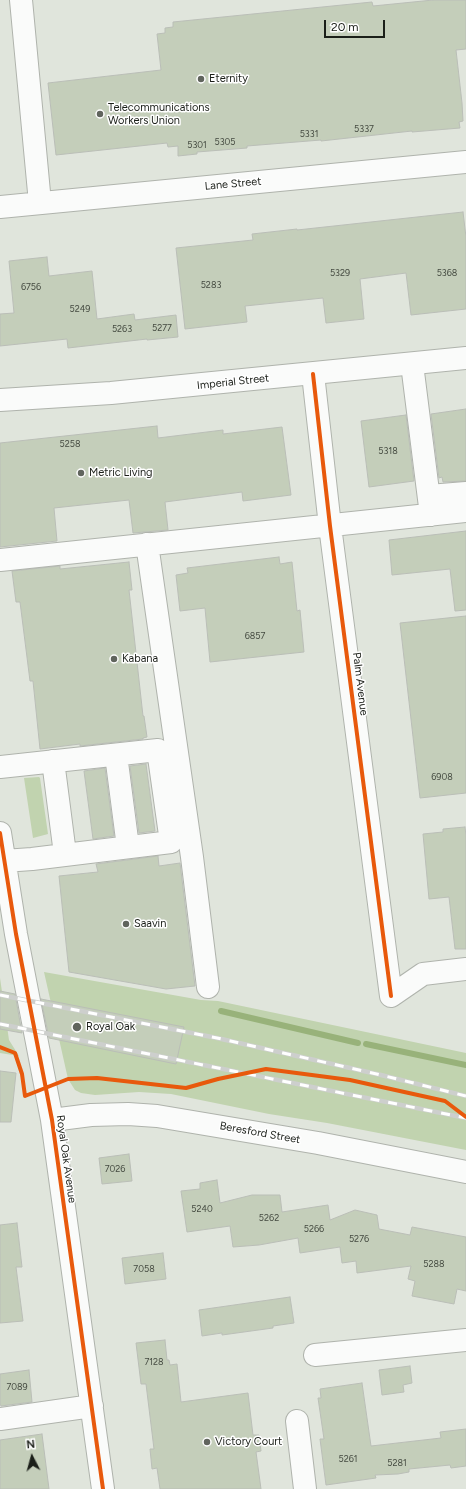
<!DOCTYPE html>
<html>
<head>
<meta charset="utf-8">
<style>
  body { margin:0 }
  #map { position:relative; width:466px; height:1489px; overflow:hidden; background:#e0e5dc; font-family:Figtree,sans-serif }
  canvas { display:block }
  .north { position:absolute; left:12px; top:1437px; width:40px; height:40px; -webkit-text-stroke:3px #fff; paint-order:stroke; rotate:354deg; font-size:11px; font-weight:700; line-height:16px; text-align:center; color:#1b1f19 }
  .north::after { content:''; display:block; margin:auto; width:14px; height:18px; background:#1b1f19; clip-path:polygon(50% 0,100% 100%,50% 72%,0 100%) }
  .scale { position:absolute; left:324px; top:20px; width:61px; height:18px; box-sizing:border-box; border:2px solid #1b1f19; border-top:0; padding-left:5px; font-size:12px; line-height:14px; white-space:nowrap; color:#1b1f19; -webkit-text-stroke:3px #fff; paint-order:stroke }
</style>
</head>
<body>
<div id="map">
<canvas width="466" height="1489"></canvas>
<div class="north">N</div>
<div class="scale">20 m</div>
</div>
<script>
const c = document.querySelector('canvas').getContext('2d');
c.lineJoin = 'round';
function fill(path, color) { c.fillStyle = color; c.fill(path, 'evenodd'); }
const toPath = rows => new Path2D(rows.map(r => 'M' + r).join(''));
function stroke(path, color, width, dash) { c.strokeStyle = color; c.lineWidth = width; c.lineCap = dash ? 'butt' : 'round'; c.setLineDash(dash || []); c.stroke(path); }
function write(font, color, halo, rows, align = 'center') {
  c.font = font + ' Figtree,sans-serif'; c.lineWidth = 3; c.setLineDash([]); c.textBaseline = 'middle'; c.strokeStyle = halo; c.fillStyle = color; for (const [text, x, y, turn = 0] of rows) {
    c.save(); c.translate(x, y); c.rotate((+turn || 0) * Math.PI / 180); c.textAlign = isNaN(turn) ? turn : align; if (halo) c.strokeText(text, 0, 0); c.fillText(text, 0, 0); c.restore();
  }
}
fill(toPath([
  [39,777,40,778,48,834,33,838,24,778],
  [44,972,201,1000,218,1001,466,1053,466,1150,327,1123,269,1114,171,1094,139,1092,95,1095,81,1093,75,1090,68,1079],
  [0,978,9,1040,19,1056,0,1053]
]), '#c1d3af');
stroke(toPath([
  [221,1011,358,1043],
  [366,1044,466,1065]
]), '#98b27a', 6);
const building = toPath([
  [433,0,466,0,466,49,456,50,462,103,463,121,459,122,460,128,412,132,412,131,321,141,321,140,247,146,247,148,197,152,197,154,178,156,178,146,168,147,167,143,56,155,48,83,161,70,157,34,165,33,165,28,173,27,173,22,372,2,373,6,433,0],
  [463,212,466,237,466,309,411,315,406,273,360,279,364,319,326,323,323,298,245,306,247,322,185,329,176,248,253,240,252,234,297,229,297,230,463,212],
  [47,257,49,276,92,271,97,319,134,314,135,320,176,315,178,337,147,340,147,339,68,348,67,339,0,346,0,314,14,313,9,261,47,257],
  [466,409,466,481,443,482,442,477,439,478,431,414,466,409],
  [406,415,414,481,369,487,361,421,406,415],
  [157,426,158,438,223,430,223,434,282,427,291,495,243,501,242,492,165,502,168,530,133,533,129,500,54,508,57,541,0,547,0,443,157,426],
  [466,531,466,610,455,611,450,569,392,575,389,540,466,531],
  [279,557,280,564,292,562,297,611,300,610,304,652,210,662,205,608,180,611,176,575,188,573,187,568,279,557],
  [129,562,132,590,129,590,143,716,144,716,147,737,143,738,143,739,80,746,80,744,40,749,33,681,30,681,20,602,16,602,12,571,60,566,60,569,129,562],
  [466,616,466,793,420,798,400,623,466,616],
  [146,764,155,831,139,833,130,766,146,764],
  [105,768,114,836,93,839,84,771,105,768],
  [465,827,466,836,466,949,455,949,449,897,429,899,423,834,443,832,443,829,465,827],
  [158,856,159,866,180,863,195,986,166,989,69,972,59,876,98,872,96,864,158,856],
  [0,991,15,994,22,1033,0,1029,0,991],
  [41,999,184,1027,176,1064,49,1038,41,999],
  [0,1071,16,1073,11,1122,0,1122,0,1071],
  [129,1154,132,1181,102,1184,99,1158,129,1154],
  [217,1180,220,1203,252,1195,280,1195,282,1212,328,1205,330,1220,355,1210,377,1215,379,1229,410,1235,412,1227,466,1237,466,1291,457,1289,454,1304,412,1296,415,1281,408,1279,411,1266,357,1273,356,1261,342,1263,340,1247,300,1253,298,1238,259,1245,233,1247,230,1226,187,1232,181,1191,200,1189,200,1183,217,1180],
  [17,1223,22,1267,16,1267,23,1321,0,1323,0,1225,17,1223],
  [163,1253,166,1279,125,1284,122,1258,163,1253],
  [290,1297,294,1323,273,1326,273,1328,222,1335,222,1333,202,1336,199,1310,290,1297],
  [165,1340,167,1360,169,1360,170,1365,177,1364,181,1402,248,1393,253,1435,259,1435,261,1451,256,1452,261,1489,160,1489,157,1468,152,1469,150,1449,154,1449,146,1384,141,1384,136,1343,165,1340],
  [410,1366,412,1383,403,1385,404,1392,382,1395,379,1370,410,1366],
  [29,1370,32,1402,1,1406,0,1404,0,1374,29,1370],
  [362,1383,371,1446,441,1438,440,1432,466,1429,466,1466,451,1468,450,1465,409,1469,409,1472,398,1474,375,1475,376,1478,326,1485,320,1439,324,1439,318,1398,321,1398,320,1389,362,1383],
  [42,1434,49,1489,0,1489,0,1440,42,1434]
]);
fill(building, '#c4ceba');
stroke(building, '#babeb7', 1);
const minor = toPath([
  [21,0,40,203],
  [0,207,466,162],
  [412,364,431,515],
  [313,374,330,526,391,996,423,974,466,969],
  [429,496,466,493],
  [147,544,192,857,208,987],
  [0,560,466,511],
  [116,755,128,847],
  [53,761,65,854],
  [0,767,158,750,171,842,32,859,4,861],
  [0,833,16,934,52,1120,103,1489],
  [52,1120,91,1115,128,1114,157,1116,318,1143,466,1172],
  [315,1355,466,1340],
  [0,1419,92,1406],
  [297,1421,305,1489]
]);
const major = toPath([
  [0,400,111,393,466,358]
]);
stroke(minor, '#afb3ac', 24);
stroke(major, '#afb3ac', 24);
stroke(minor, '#fafbfa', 22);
stroke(major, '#fafbfa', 22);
const rail = toPath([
  [0,995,217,1038,381,1075,466,1096],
  [0,1024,466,1118]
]);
stroke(rail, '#cdcfcd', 4.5);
stroke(rail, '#fff', 3, [9]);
stroke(toPath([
  [313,374,330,526,391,996],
  [0,833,16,934,52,1120,103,1489],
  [0,1047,15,1053,22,1074,25,1096,68,1079,97,1078,186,1088,218,1079,266,1069,350,1080,445,1101,466,1117]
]), '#e8590c', 4);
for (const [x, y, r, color] of [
  [201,79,4,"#60645d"],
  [100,114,4,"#60645d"],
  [81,473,4,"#60645d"],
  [114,659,4,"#60645d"],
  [126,924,4,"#60645d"],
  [77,1027,5,"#60645d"],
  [207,1442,4,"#60645d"]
]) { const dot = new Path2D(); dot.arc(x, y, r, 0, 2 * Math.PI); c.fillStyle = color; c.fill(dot); stroke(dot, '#fff', 1.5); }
write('9px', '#454b41', null, [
  ["5337",364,129],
  ["5331",309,134],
  ["5305",225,142],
  ["5301",197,145],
  ["5329",340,273],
  ["5368",447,273],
  ["5283",211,285],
  ["6756",31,287],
  ["5249",80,309],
  ["5277",162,328],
  ["5263",122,329],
  ["5258",70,444],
  ["5318",388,451],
  ["6857",255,636],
  ["6908",442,777],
  ["7026",115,1169],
  ["5240",202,1209],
  ["5262",269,1218],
  ["5266",314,1229],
  ["5276",359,1239],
  ["5288",434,1264],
  ["7058",144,1269],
  ["7128",154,1362],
  ["7089",17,1387],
  ["5261",348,1459],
  ["5281",397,1463]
]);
write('11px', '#1b1f19', '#fff', [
  ["Eternity",209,79],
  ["Telecommunications",108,108],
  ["Workers Union",108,121],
  ["Metric Living",89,473],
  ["Kabana",122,659],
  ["Saavin",134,924],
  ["Royal Oak",86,1027],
  ["Victory Court",215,1442]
], 'left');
write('11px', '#1b1f19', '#fff', [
  ["Lane Street",233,184,-5],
  ["Imperial Street",233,382,-6],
  ["Palm Avenue",360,684,83],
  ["Beresford Street",260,1133,10],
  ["Royal Oak Avenue",66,1159,82]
]);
</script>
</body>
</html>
